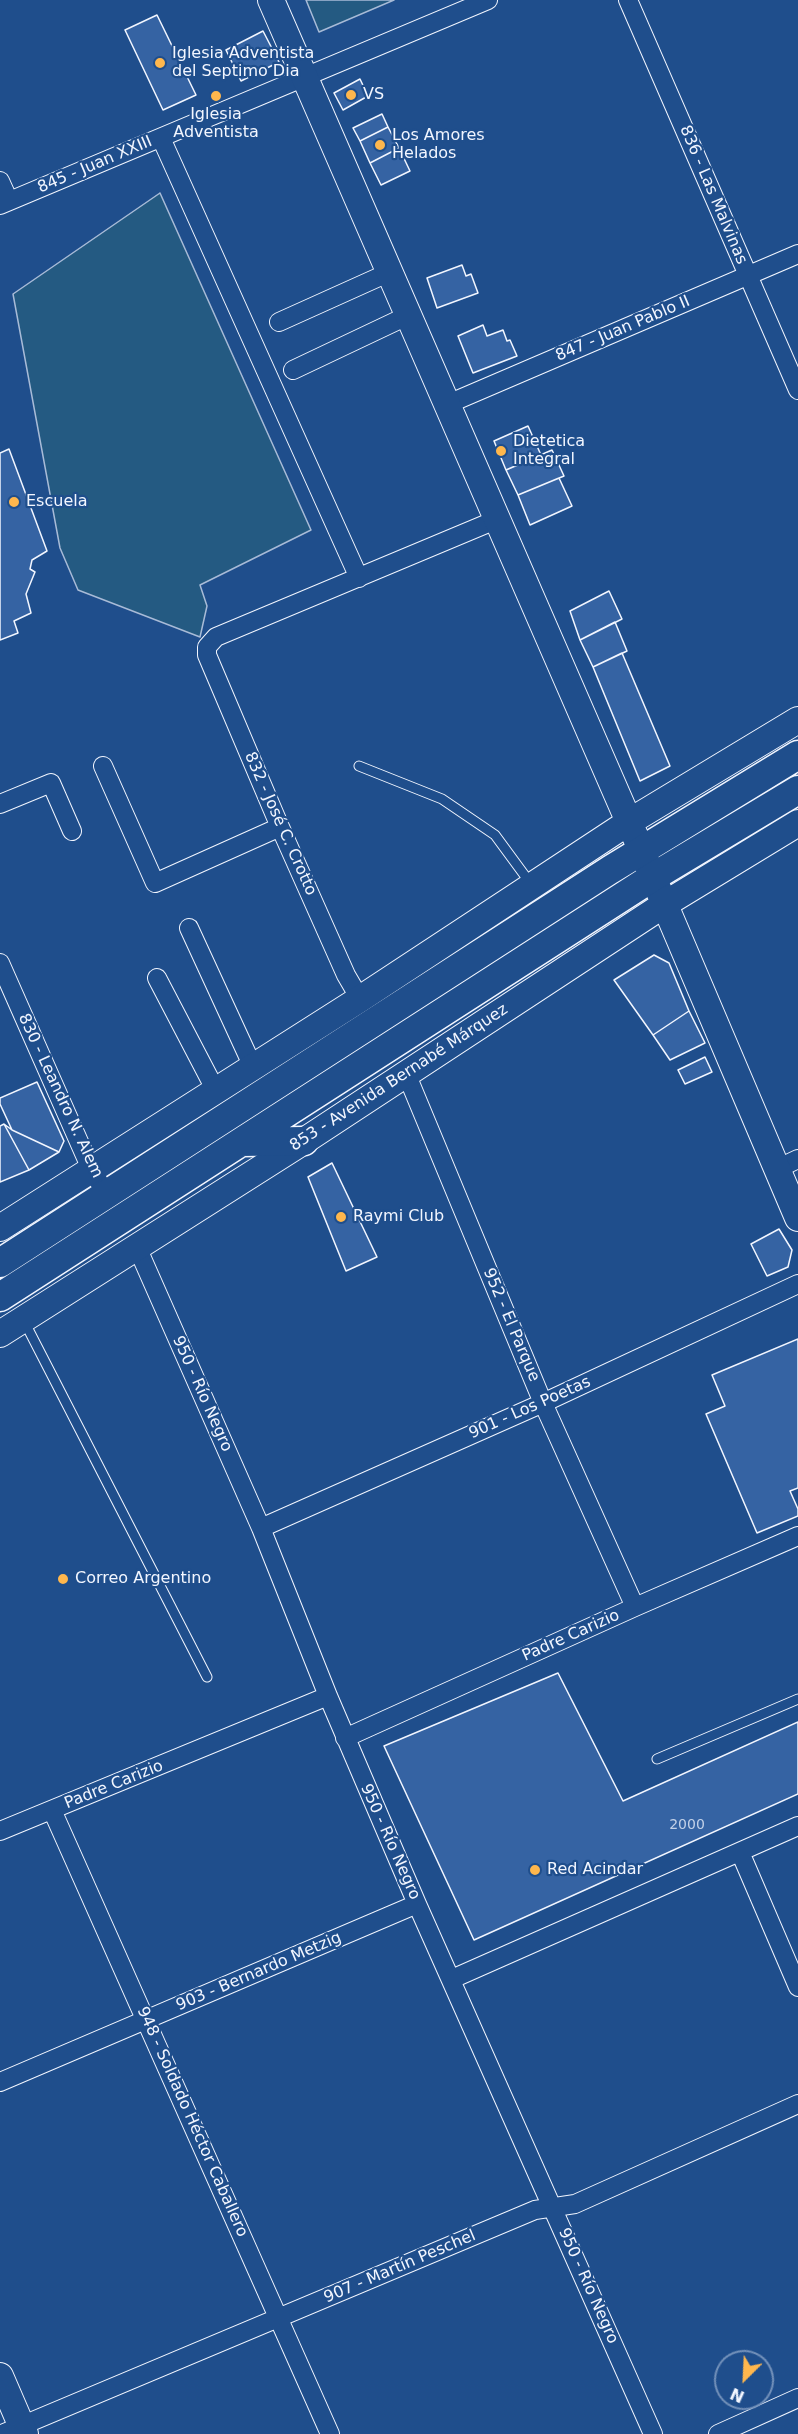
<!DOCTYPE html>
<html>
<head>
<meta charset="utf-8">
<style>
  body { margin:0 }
  #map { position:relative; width:798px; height:2434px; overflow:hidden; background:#1f4e8c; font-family:"DejaVu Sans",sans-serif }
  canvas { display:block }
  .north { position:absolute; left:714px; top:2350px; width:60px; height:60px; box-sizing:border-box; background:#1f4e8c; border:2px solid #7391ba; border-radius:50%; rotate:204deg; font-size:16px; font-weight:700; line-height:24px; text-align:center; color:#f2f6ff }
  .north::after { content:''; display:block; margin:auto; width:21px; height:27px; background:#ffb74d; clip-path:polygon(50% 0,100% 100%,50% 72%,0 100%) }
</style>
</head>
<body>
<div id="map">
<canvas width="798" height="2434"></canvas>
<div class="north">N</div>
</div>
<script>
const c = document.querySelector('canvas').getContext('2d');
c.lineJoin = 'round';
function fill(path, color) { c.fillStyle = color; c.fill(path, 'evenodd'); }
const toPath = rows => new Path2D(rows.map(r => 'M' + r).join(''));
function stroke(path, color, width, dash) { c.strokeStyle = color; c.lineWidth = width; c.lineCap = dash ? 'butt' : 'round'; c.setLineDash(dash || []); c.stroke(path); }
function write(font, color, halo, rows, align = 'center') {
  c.font = font + ' "DejaVu Sans",sans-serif'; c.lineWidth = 4.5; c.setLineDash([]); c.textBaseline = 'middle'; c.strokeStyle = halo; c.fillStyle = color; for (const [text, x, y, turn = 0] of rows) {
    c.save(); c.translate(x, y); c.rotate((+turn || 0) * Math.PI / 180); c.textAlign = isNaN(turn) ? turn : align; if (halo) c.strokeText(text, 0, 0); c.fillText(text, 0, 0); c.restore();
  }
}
const green = toPath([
  [306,0,394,0,319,32,306,0],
  [160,193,311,530,200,585,207,606,200,637,78,590,60,548,13,294,160,193]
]);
fill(green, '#245a82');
stroke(green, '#a8bbd7', 1.5);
const building = toPath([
  [157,15,196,95,163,110,125,30,157,15],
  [263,31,279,62,241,81,226,50,263,31],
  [360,79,368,96,343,110,334,93,360,79],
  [382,114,388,127,360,141,353,128,382,114],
  [388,127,399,148,370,163,360,141,388,127],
  [399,148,410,171,381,185,370,163,399,148],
  [462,265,466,276,471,274,478,293,437,308,427,278,462,265],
  [483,325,487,336,503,330,507,341,510,340,517,356,473,373,458,336,483,325],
  [528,426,541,455,506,470,494,441,528,426],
  [9,449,47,551,32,560,30,569,35,572,26,594,31,613,14,621,18,633,0,640,0,453,9,449],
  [552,450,564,476,518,495,506,470,552,450],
  [559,478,572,506,530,525,518,495,559,478],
  [609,591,622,619,580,640,570,611,609,591],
  [615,622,627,651,593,667,580,640,615,622],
  [622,653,670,766,640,781,593,667,622,653],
  [654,955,669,963,689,1011,653,1035,614,980,654,955],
  [689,1011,705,1043,670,1060,653,1035,689,1011],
  [705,1057,712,1072,685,1084,678,1070,705,1057],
  [37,1082,64,1141,59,1152,12,1130,0,1104,0,1098,37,1082],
  [4,1124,12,1130,59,1152,29,1170,4,1124],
  [4,1124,29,1170,0,1182,0,1126,4,1124],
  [332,1163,377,1257,346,1271,308,1177,332,1163],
  [779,1229,792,1250,788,1267,767,1276,751,1244,779,1229],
  [798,1339,798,1488,790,1491,798,1509,798,1516,757,1533,706,1414,725,1406,712,1375,798,1339],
  [558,1673,623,1801,798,1722,798,1794,474,1940,384,1746,558,1673]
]);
fill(building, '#3563a3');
stroke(building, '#f2f6ff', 1.5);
const lane = toPath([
  [359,766,442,799,495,835,531,884],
  [24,1321,207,1677],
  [657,1759,798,1699]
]);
const street = toPath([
  [628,0,798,390],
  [161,138,359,578],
  [0,181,9,201],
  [0,205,488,0],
  [279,322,390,272],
  [293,370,409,315],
  [448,404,798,254],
  [103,766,155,883,280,827],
  [0,804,51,783,72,831],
  [189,928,253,1067],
  [0,963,91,1169,107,1195],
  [157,978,216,1091],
  [360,999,346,975,280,827,207,655,207,647,216,637,498,519],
  [406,1073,543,1403,635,1607],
  [777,1169,798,1159],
  [137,1247,261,1528,328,1696,417,1904,653,2434],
  [261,1528,543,1403,798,1284],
  [345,1738,635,1607,798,1536],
  [52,1810,330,2434],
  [0,1831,328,1696],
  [740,1852,798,1987],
  [452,1979,798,1826],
  [0,2082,417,1904],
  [2,2434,535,2210,575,2204,798,2104],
  [718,2434,798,2398]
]);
const secondary = toPath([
  [271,0,653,877,798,1218],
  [0,1228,360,999,629,822,798,720],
  [0,1334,304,1141,665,904,798,823],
  [0,2376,25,2434]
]);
const primary = toPath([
  [241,1142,304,1141],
  [0,1263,610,870,798,755],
  [0,1297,653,877,798,790]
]);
stroke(lane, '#f2f6ff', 11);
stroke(street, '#f2f6ff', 20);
stroke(secondary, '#f2f6ff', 28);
stroke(primary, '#f2f6ff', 31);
stroke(lane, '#1f4e8c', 9);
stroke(street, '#1f4e8c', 18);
stroke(secondary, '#1f4e8c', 26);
stroke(primary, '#1f4e8c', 28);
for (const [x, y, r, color] of [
  [160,63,6,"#ffb74d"],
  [351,95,6,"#ffb74d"],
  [216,96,6,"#ffb74d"],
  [380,145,6,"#ffb74d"],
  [501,451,6,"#ffb74d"],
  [14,502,6,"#ffb74d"],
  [341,1217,6,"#ffb74d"],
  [63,1579,6,"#ffb74d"],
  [535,1870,6,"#ffb74d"]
]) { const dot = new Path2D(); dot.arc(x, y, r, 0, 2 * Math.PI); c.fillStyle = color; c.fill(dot); stroke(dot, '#1f4e8c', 2); }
write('14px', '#c3d1e8', null, [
  ["2000",687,1825]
]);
write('16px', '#f2f6ff', '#1f4e8c', [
  ["Iglesia Adventista",172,54],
  ["del Septimo Dia",172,72],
  ["VS",363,95],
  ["Iglesia",216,115,"center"],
  ["Adventista",216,133,"center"],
  ["Los Amores",392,136],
  ["Helados",392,154],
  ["Dietetica",513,442],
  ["Integral",513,460],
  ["Escuela",26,502],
  ["Raymi Club",353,1217],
  ["Correo Argentino",75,1579],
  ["Red Acindar",547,1870]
], 'left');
write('16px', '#f2f6ff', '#1f4e8c', [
  ["845 - Juan XXIII",95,165,-23],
  ["836 - Las Malvinas",713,195,67],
  ["847 - Juan Pablo II",623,329,-23],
  ["832 - José C. Crotto",280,824,66],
  ["853 - Avenida Bernabé Márquez",399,1078,-33],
  ["830 - Leandro N. Alem",60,1096,65],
  ["952 - El Parque",511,1325,67],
  ["950 - Río Negro",202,1394,66],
  ["901 - Los Poetas",530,1408,-24],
  ["Padre Carizio",571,1636,-24],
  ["Padre Carizio",114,1785,-22],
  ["950 - Río Negro",390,1842,66],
  ["903 - Bernardo Metzig",259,1972,-23],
  ["948 - Soldado Héctor Caballero",192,2122,66],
  ["907 - Martín Peschel",400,2267,-23],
  ["950 - Río Negro",588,2286,66]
]);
</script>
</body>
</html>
